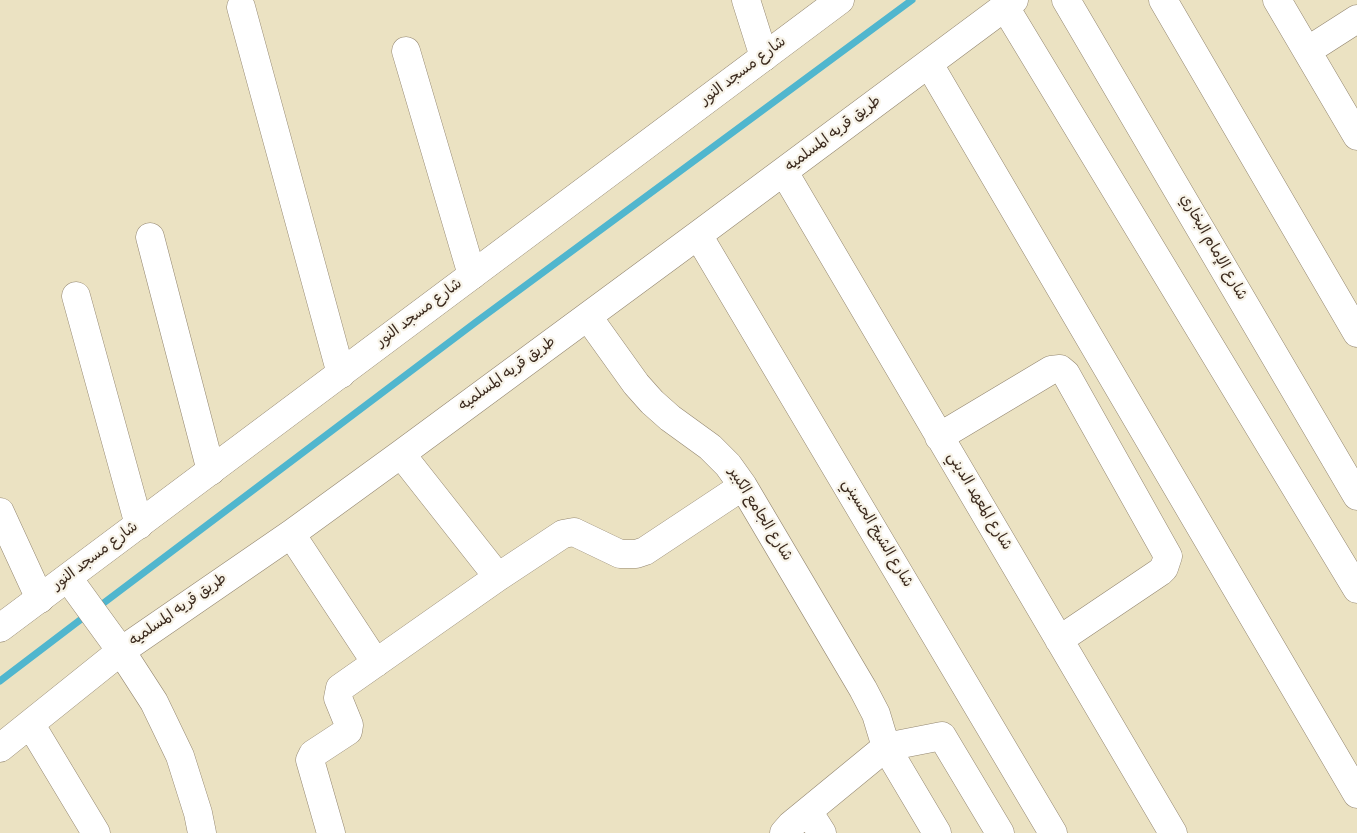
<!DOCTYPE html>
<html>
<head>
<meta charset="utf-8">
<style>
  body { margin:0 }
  canvas { display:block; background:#ebe2c2 }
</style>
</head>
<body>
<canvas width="1357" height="833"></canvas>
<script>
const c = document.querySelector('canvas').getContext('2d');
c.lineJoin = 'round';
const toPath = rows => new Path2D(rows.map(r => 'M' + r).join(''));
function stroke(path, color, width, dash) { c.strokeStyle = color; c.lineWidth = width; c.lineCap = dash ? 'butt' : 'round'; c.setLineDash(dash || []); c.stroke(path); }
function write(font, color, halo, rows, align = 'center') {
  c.font = font + ' "Gochi Hand","Playpen Sans Arabic",sans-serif'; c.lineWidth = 4.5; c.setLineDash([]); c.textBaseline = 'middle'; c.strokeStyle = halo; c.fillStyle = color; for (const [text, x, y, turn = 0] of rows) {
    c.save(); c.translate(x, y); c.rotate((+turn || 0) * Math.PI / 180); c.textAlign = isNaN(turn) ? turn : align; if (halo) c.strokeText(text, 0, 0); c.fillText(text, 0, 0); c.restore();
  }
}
stroke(toPath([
  [97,608,476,322,912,0],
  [0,681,88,614]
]), '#50b6ce', 7);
const minor = toPath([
  [746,0,764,57],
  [1066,0,1357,496],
  [1163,0,1357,333],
  [1277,0,1307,51],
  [241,7,341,374],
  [1005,7,1357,589],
  [1357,19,1307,51,1357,136],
  [406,51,472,275],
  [929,64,1357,794],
  [784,172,1173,833],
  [698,235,1053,833],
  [150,237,211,471],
  [76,296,139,525],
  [588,317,636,384,652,402,670,418,710,447,728,465,743,486,863,689,876,714,886,747,937,833],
  [939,437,1051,370,1060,369,1066,374,1168,556,1164,568,1160,572,1059,640],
  [401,454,498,577],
  [0,512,40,599],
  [291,534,376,663],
  [68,578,121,651,154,702,180,756,198,813,202,833],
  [31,725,96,833],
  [0,748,121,651,291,534,401,454,698,235,1014,0],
  [808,811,822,833],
  [331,833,310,760,313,754,348,731,349,725,338,698,340,688,498,577,563,534,574,532,620,554,636,554,645,551,743,486],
  [784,833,791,825,886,747,942,736,1000,833]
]);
const major = toPath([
  [0,628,840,0]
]);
stroke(minor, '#938670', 29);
stroke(major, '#938670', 29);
stroke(minor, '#fff', 28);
stroke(major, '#fff', 28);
write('15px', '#3b2a1e', '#f7f3e8', [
  ["شارع مسجد النور",744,72,-37],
  ["طريق قريه المسلميه",834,135,-37],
  ["شارع الإمام البخاري",1212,248,60],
  ["شارع مسجد النور",420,314,-37],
  ["طريق قريه المسلميه",508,375,-36],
  ["شارع المعهد الديني",978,502,59],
  ["شارع الجامع الكبير",759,515,58],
  ["شارع الشيخ الحسيني",876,534,59],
  ["شارع مسجد النور",96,557,-37],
  ["طريق قريه المسلميه",179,611,-35]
]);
</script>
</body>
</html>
